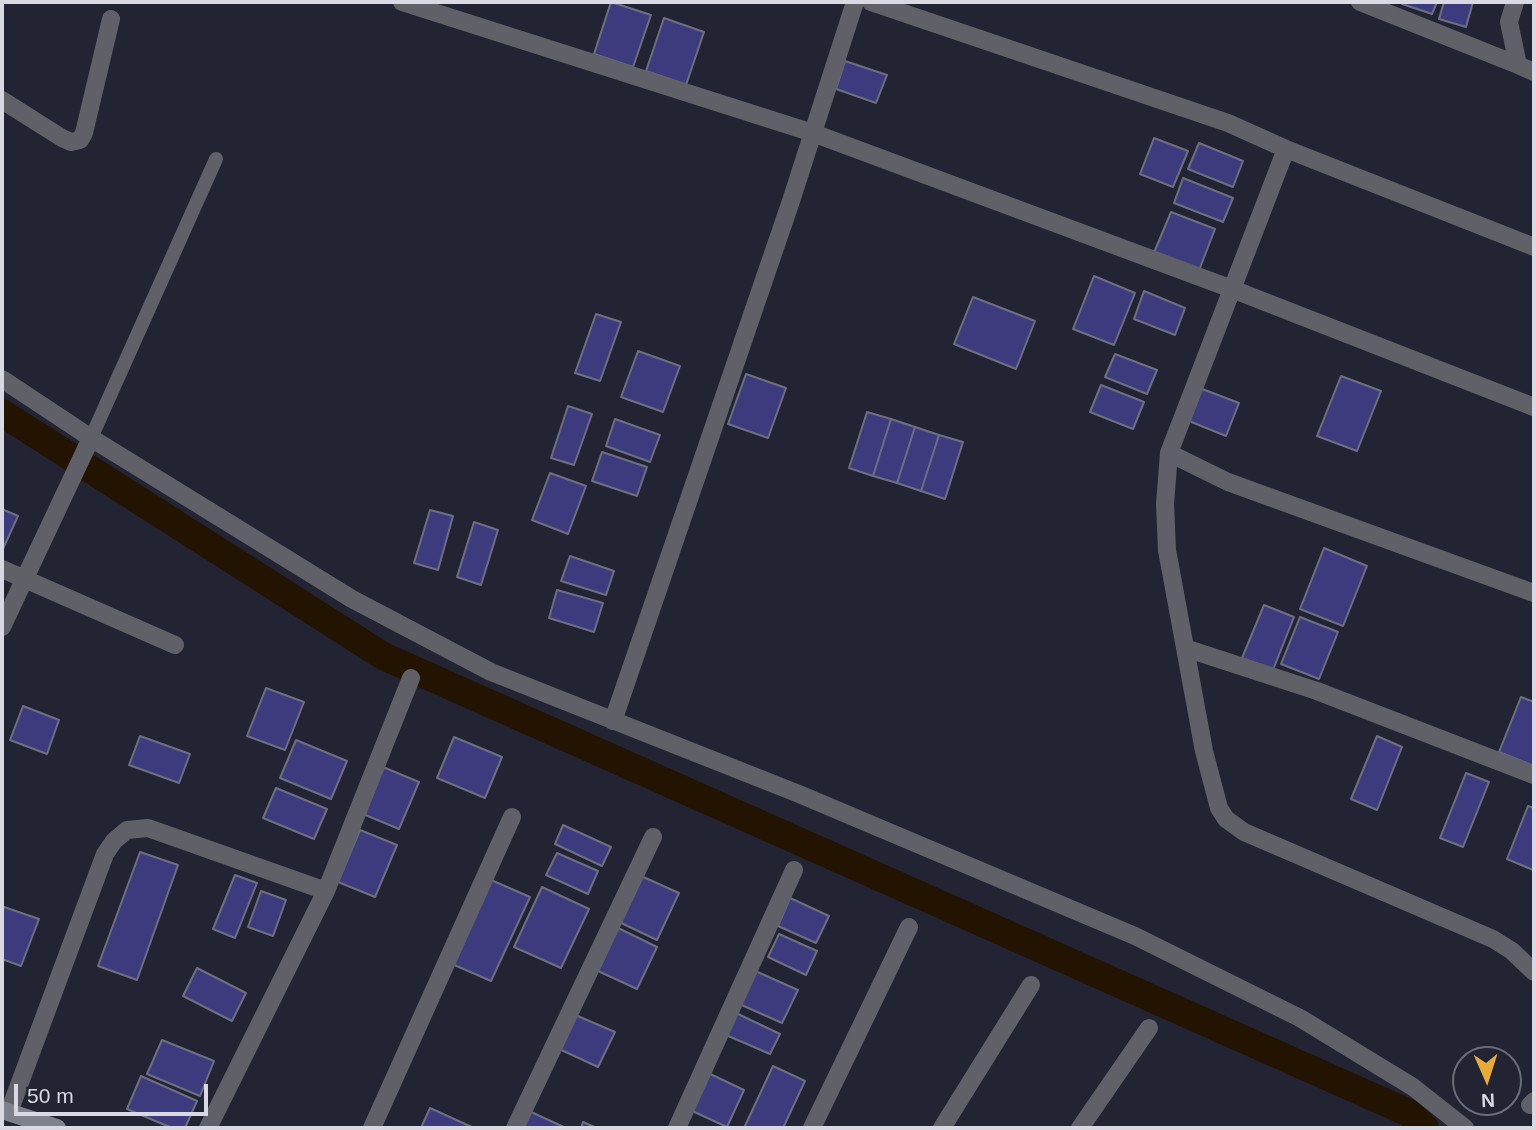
<!DOCTYPE html>
<html>
<head>
<meta charset="utf-8">
<style>
  body { margin:0 }
  #map { position:relative; width:1536px; height:1130px; overflow:hidden; background:#232433; font-family:Helvetica,sans-serif }
  canvas { display:block }
  .frame { position:absolute; inset:0; border:4px solid #d8d9e3; pointer-events:none }
  .north { position:absolute; left:1452px; top:1046px; width:70px; height:70px; box-sizing:border-box; background:#232433; border:2px solid #6b6c79; border-radius:50%; rotate:177deg; font-size:19px; font-weight:700; line-height:28px; text-align:center; color:#d8d9e3 }
  .north::after { content:''; display:block; margin:auto; width:24px; height:32px; background:#e8ab37; clip-path:polygon(50% 0,100% 100%,50% 72%,0 100%) }
  .scale { position:absolute; left:14px; top:1084px; width:194px; height:32px; box-sizing:border-box; border:4px solid #d8d9e3; border-top:0; padding-left:9px; font-size:21px; line-height:24px; white-space:nowrap; color:#d8d9e3; -webkit-text-stroke:5px #232433; paint-order:stroke }
</style>
</head>
<body>
<div id="map">
<canvas width="1536" height="1130"></canvas>
<div class="frame"></div>
<div class="north">N</div>
<div class="scale">50 m</div>
</div>
<script>
const c = document.querySelector('canvas').getContext('2d');
c.lineJoin = 'round';
const toPath = rows => new Path2D(rows.map(r => 'M' + r).join(''));
function stroke(path, color, width, dash) { c.strokeStyle = color; c.lineWidth = width; c.lineCap = dash ? 'butt' : 'round'; c.setLineDash(dash || []); c.stroke(path); }
function fill(path, color) { c.fillStyle = color; c.fill(path, 'evenodd'); }
stroke(toPath([
  [2,413,383,656,1409,1113,1425,1128]
]), '#221400', 28);
const building = toPath([
  [611,2,651,15,633,67,594,54,611,2],
  [1402,2,1437,2,1432,14,1402,4,1402,2],
  [1444,2,1473,2,1466,27,1439,19,1444,2],
  [664,18,704,32,686,85,646,71,664,18],
  [845,61,887,75,876,103,836,89,845,61],
  [1154,138,1188,151,1173,187,1140,174,1154,138],
  [1199,143,1243,161,1233,187,1188,169,1199,143],
  [1183,178,1233,198,1223,222,1174,203,1183,178],
  [1171,212,1215,229,1198,273,1153,255,1171,212],
  [1094,276,1135,293,1114,345,1073,329,1094,276],
  [1144,291,1185,308,1175,335,1134,319,1144,291],
  [973,297,1035,321,1016,369,954,344,973,297],
  [596,314,621,322,600,381,575,373,596,314],
  [638,351,680,366,663,412,621,397,638,351],
  [1115,354,1157,370,1147,394,1105,377,1115,354],
  [746,374,786,388,768,438,728,424,746,374],
  [1341,376,1381,391,1357,451,1317,436,1341,376],
  [1101,385,1144,402,1133,429,1090,412,1101,385],
  [1197,387,1239,403,1226,436,1184,419,1197,387],
  [568,406,592,414,574,465,551,458,568,406],
  [867,412,891,419,873,476,849,468,867,412],
  [615,419,660,435,650,462,606,446,615,419],
  [891,419,915,427,897,483,873,476,891,419],
  [915,427,939,435,921,491,897,483,915,427],
  [939,435,963,442,945,499,921,491,939,435],
  [602,452,647,467,637,496,592,481,602,452],
  [550,473,586,486,568,534,532,520,550,473],
  [2,509,18,516,2,551,2,509],
  [430,510,453,516,438,570,414,563,430,510],
  [474,522,498,530,481,585,457,577,474,522],
  [1324,548,1367,566,1343,626,1300,609,1324,548],
  [570,556,614,571,606,595,561,581,570,556],
  [557,590,603,603,594,632,549,618,557,590],
  [1264,605,1294,617,1273,670,1242,658,1264,605],
  [1300,617,1338,632,1319,679,1281,664,1300,617],
  [266,688,304,702,285,750,247,736,266,688],
  [1521,697,1534,702,1534,766,1499,752,1521,697],
  [23,706,59,720,47,754,10,740,23,706],
  [140,736,190,754,179,783,129,765,140,736],
  [1377,736,1402,747,1377,810,1351,799,1377,736],
  [454,737,502,757,485,798,437,778,454,737],
  [296,740,347,761,331,799,280,778,296,740],
  [383,767,419,782,399,829,363,814,383,767],
  [1466,773,1489,782,1463,847,1440,838,1466,773],
  [276,788,327,809,314,839,263,818,276,788],
  [1528,806,1534,808,1533,870,1507,859,1528,806],
  [563,825,611,847,602,866,555,844,563,825],
  [360,830,397,845,375,897,338,882,360,830],
  [140,852,178,865,137,980,98,966,140,852],
  [557,853,598,871,588,894,546,875,557,853],
  [235,875,257,883,235,938,213,929,235,875],
  [641,876,679,893,657,940,619,922,641,876],
  [491,880,530,897,491,981,452,964,491,880],
  [542,887,589,909,561,968,514,947,542,887],
  [261,891,286,900,273,936,248,927,261,891],
  [790,898,829,916,816,943,778,926,790,898],
  [4,907,39,919,21,966,2,959,2,913,4,907],
  [618,928,657,947,637,989,598,971,618,928],
  [779,934,817,951,806,975,768,957,779,934],
  [197,968,246,993,232,1021,183,996,197,968],
  [753,970,798,990,782,1023,737,1003,753,970],
  [736,1013,780,1034,770,1054,726,1035,736,1013],
  [573,1014,615,1032,598,1067,557,1048,573,1014],
  [162,1040,214,1061,200,1096,147,1074,162,1040],
  [773,1066,805,1081,783,1128,744,1128,773,1066],
  [708,1073,744,1090,727,1127,690,1110,708,1073],
  [141,1076,197,1101,185,1128,172,1128,127,1109,141,1076],
  [430,1108,474,1128,421,1128,430,1108],
  [529,1111,566,1128,521,1128,529,1111],
  [583,1122,597,1128,581,1128,583,1122]
]);
fill(building, '#3d3b7e');
stroke(building, '#6d6f80', 2);
stroke(toPath([
  [91,438,216,159]
]), '#5f6068', 14);
stroke(toPath([
  [402,2,813,133,1232,289,1534,407],
  [871,2,1228,123,1286,149,1534,247],
  [1360,2,1518,65],
  [1515,2,1509,22,1518,65,1534,72],
  [2,100,62,138,71,142,80,140,84,133,111,19],
  [1286,149,1169,453,1165,504,1167,550,1204,751,1219,808,1226,819,1244,832,1493,939,1512,951,1534,972],
  [2,379,91,438,352,599,491,672,799,794,1135,936,1300,1018,1413,1087,1465,1128],
  [1169,453,1228,482,1534,593],
  [2,569,175,645],
  [2,627,91,438],
  [1185,648,1317,691,1534,775],
  [613,721,791,201,855,2],
  [1530,1105,1534,1101],
  [9,1112,105,854,114,841,127,830,148,828,326,891],
  [208,1128,326,891,411,678],
  [372,1128,512,817],
  [515,1128,653,837],
  [677,1128,794,870],
  [812,1128,909,927],
  [942,1128,1031,985],
  [1080,1128,1149,1028]
]), '#5f6068', 18);
stroke(toPath([
  [2,1110,57,1128]
]), '#7f818d', 18);
</script>
</body>
</html>
